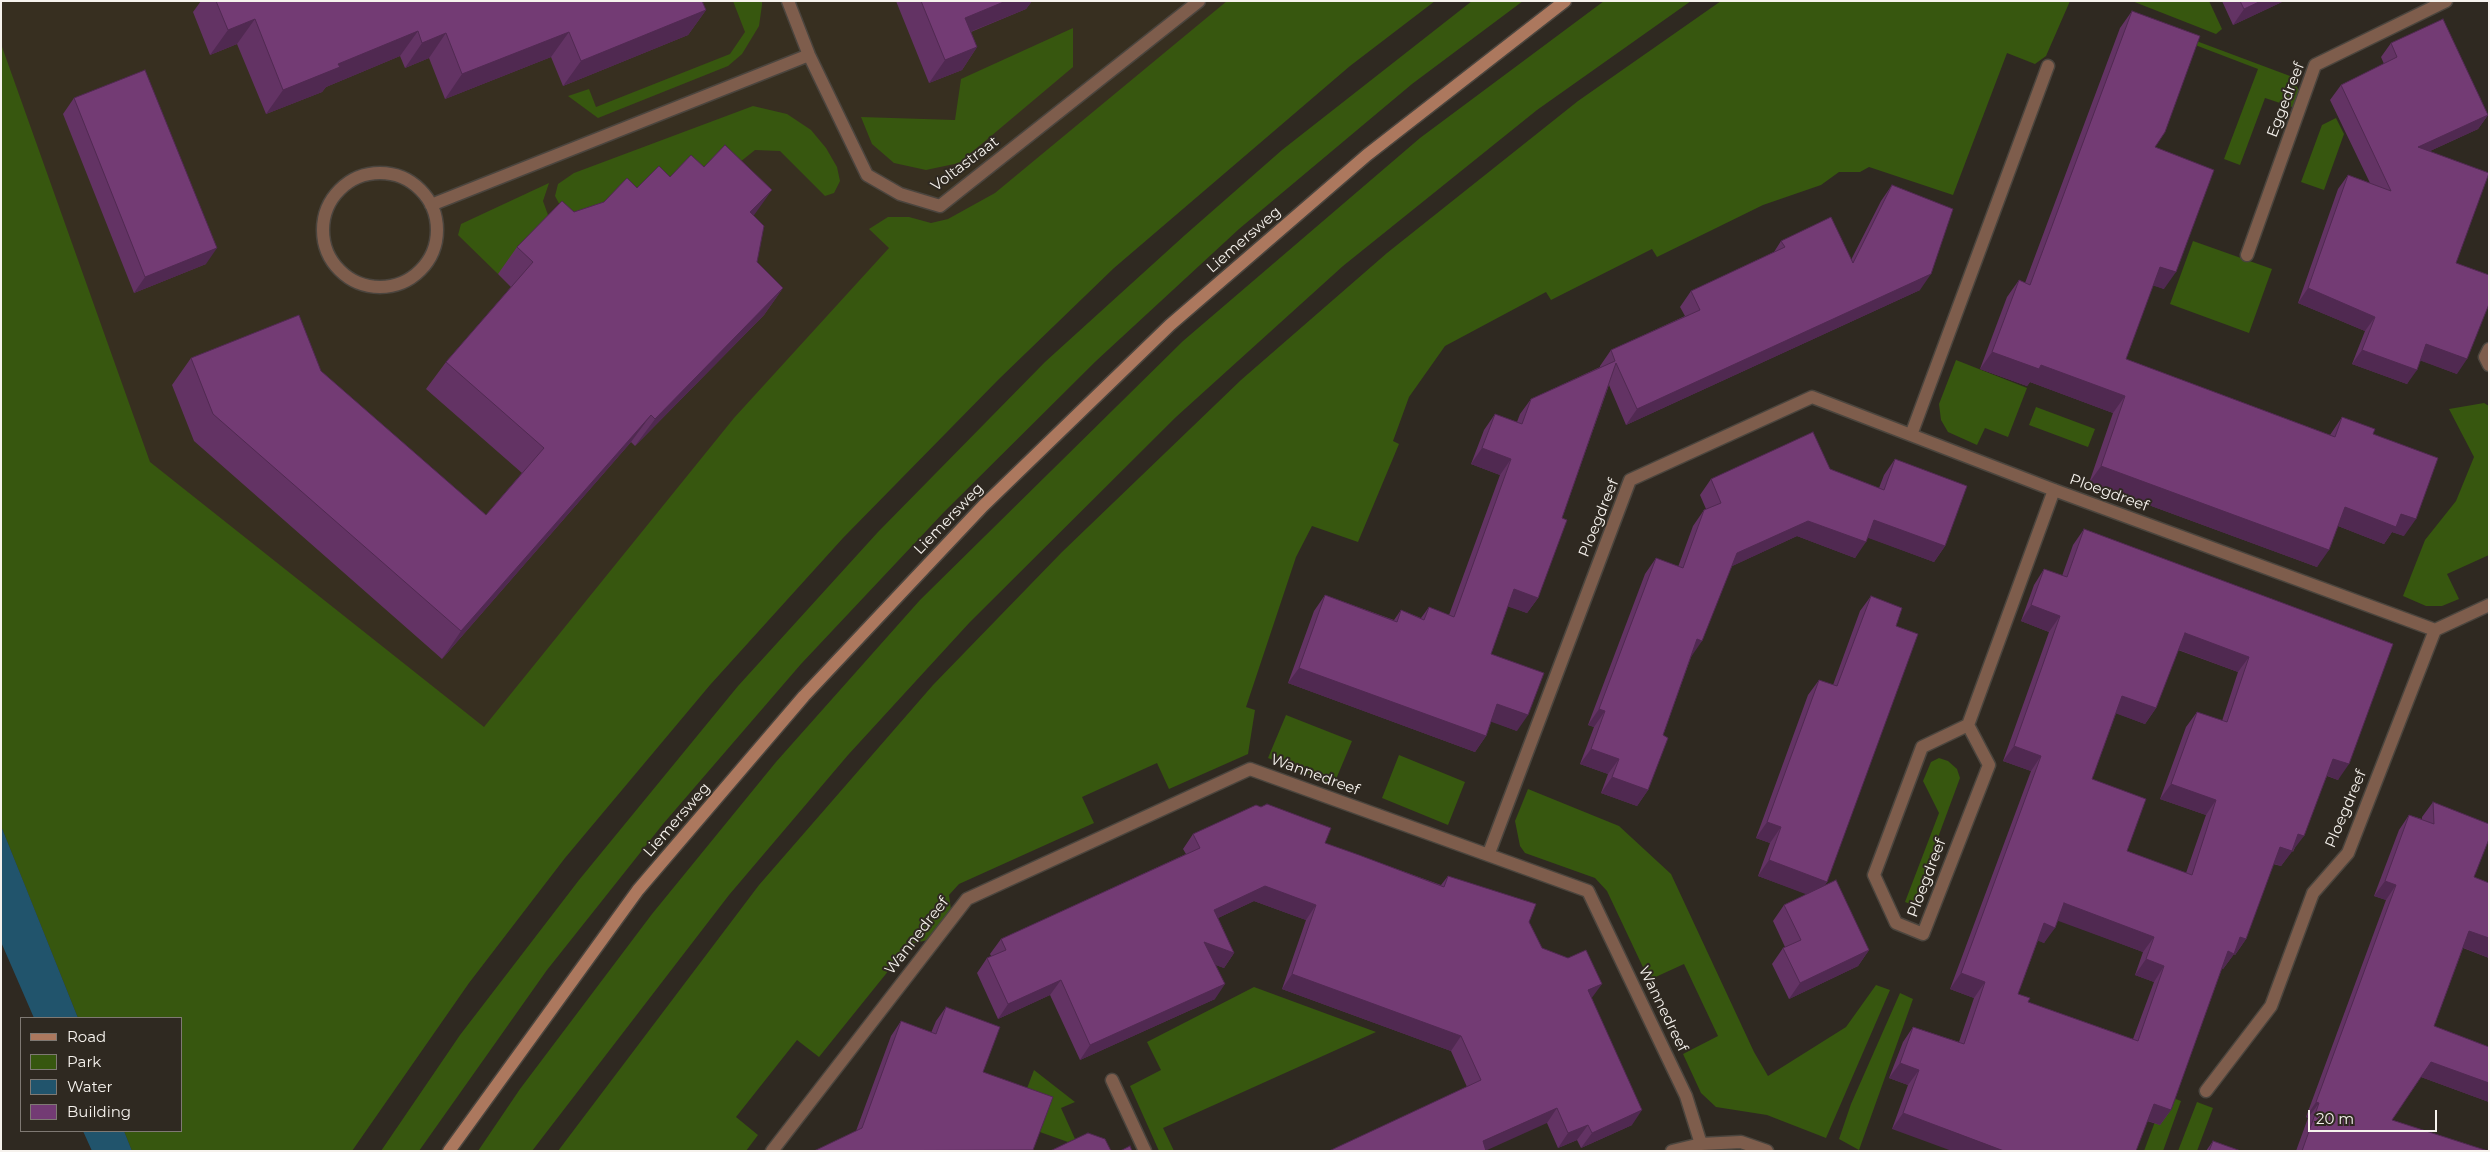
<!DOCTYPE html>
<html>
<head>
<meta charset="utf-8">
<style>
  body { margin:0 }
  #map { position:relative; width:2490px; height:1152px; overflow:hidden; background:#2f2921; font-family:Montserrat,sans-serif }
  canvas { display:block }
  .frame { position:absolute; inset:0; border:2px solid #f6f2ed; pointer-events:none }
  .legend { position:absolute; left:20px; top:1017px; width:162px; height:115px; box-sizing:border-box; background:#2f2921; border:1px solid #7f7973; margin:0; padding:6px 9px; list-style:none; font-size:15px; color:#f6f2ed }
  .legend li { display:flex; align-items:center; gap:10px; height:25px }
  .legend b { width:25px; border:1px solid #7f7973 }
  .scale { position:absolute; left:2308px; top:1110px; width:129px; height:22px; box-sizing:border-box; border:2px solid #f6f2ed; border-top:0; padding-left:6px; font-size:15px; line-height:18px; white-space:nowrap; color:#f6f2ed; -webkit-text-stroke:4px #2f2921; paint-order:stroke }
</style>
</head>
<body>
<div id="map">
<canvas width="2490" height="1152"></canvas>
<div class="frame"></div>
<ul class="legend">
<li><b style="height:6px;background:#ac785e"></b>Road</li>
<li><b style="height:14px;background:#37570f"></b>Park</li>
<li><b style="height:14px;background:#21546c"></b>Water</li>
<li><b style="height:14px;background:#733b74"></b>Building</li>
</ul>
<div class="scale">20 m</div>
</div>
<script>
const c = document.querySelector('canvas').getContext('2d');
c.lineJoin = 'round';
function fill(path, color) { c.fillStyle = color; c.fill(path, 'evenodd'); }
const toPath = rows => new Path2D(rows.map(r => 'M' + r).join(''));
function stroke(path, color, width, dash) { c.strokeStyle = color; c.lineWidth = width; c.lineCap = dash ? 'butt' : 'round'; c.setLineDash(dash || []); c.stroke(path); }
function write(font, color, halo, rows, align = 'center') {
  c.font = font + ' Montserrat,sans-serif'; c.lineWidth = 4; c.setLineDash([]); c.textBaseline = 'middle'; c.strokeStyle = halo; c.fillStyle = color; for (const [text, x, y, turn = 0] of rows) {
    c.save(); c.translate(x, y); c.rotate((+turn || 0) * Math.PI / 180); c.textAlign = isNaN(turn) ? turn : align; if (halo) c.strokeText(text, 0, 0); c.fillText(text, 0, 0); c.restore();
  }
}
fill(toPath([
  [1,1,1398,1,892,445,330,1151,111,1151,103,1131,181,1131,181,1018,57,1018,1,880]
]), '#372f20');
fill(toPath([
  [733,1,762,1,762,5,759,26,742,54,728,66,598,118,568,96,589,89,596,107,730,54,745,32],
  [1227,1,1435,1,1350,66,1114,268,999,379,843,538,710,685,565,858,469,983,352,1151,132,1151,124,1131,181,1131,181,1018,78,1018,1,826,1,44,150,462,484,727,734,418,889,248,869,229,888,217,909,217,931,223,948,219,995,193],
  [1472,1,1523,1,1412,84,1239,229,1096,361,944,512,801,664,663,824,547,970,419,1151,381,1151,460,1035,579,880,738,686,878,532,1045,362,1185,235,1282,150],
  [1604,1,1691,1,1537,110,1343,266,1176,417,970,622,848,755,729,895,532,1151,478,1151,520,1089,652,914,776,762,920,600,1183,341,1420,138],
  [1721,1,2070,1,2046,56,2035,64,2007,53,1953,195,1869,167,1860,172,1839,172,1821,185,1763,205,1657,257,1652,249,1551,300,1546,292,1445,346,1409,397,1393,441,1399,444,1358,542,1312,526,1296,557,1246,707,1255,710,1248,754,1169,789,1157,763,1082,797,1094,823,959,884,949,895,951,910,928,940,910,944,819,1057,797,1040,736,1117,758,1135,746,1151,558,1151,759,885,933,685,1062,552,1241,380,1387,253,1578,101],
  [2132,1,2209,1,2222,29,2216,34],
  [1073,28,1073,67,959,163,926,170,894,163,872,144,861,117,955,120,961,79],
  [2191,39,2290,76,2300,92,2295,108,2265,98,2240,165,2224,159,2258,69,2190,43],
  [753,106,787,114,811,130,826,148,837,167,840,181,834,193,825,196,780,151,755,150,715,182,585,230,562,209,555,196,558,184,574,173],
  [2336,118,2344,134,2324,190,2301,182,2322,125],
  [549,183,543,201,548,215,543,228,498,274,458,235,461,224],
  [2193,241,2272,269,2249,333,2170,304],
  [1956,360,2027,388,2008,437,1985,428,1977,445,1948,432,1941,420,1939,404],
  [2484,403,2489,406,2489,555,2447,574,2459,599,2442,606,2426,606,2403,596,2425,540,2456,501,2474,457,2449,409],
  [2036,407,2095,429,2088,447,2029,425],
  [1286,715,1352,741,1334,784,1268,758],
  [1399,755,1465,782,1448,825,1382,798],
  [1939,758,1948,761,1957,769,1960,778,1913,905,1905,902,1939,813,1923,781,1931,762],
  [1528,789,1619,826,1671,874,1754,1052,1768,1076,1846,1027,1876,985,1890,990,1826,1138,1767,1115,1716,1107,1701,1093,1683,1054,1718,1036,1684,964,1649,980,1607,891,1595,878,1525,853,1520,846,1515,821],
  [1254,987,1376,1032,1163,1128,1174,1151,1159,1151,1130,1086,1161,1070,1147,1042],
  [1900,993,1913,999,1859,1150,1839,1139,1851,1104],
  [1034,1070,1075,1102,1061,1108,1075,1139,1068,1142,1037,1131,1026,1091],
  [2165,1095,2181,1101,2163,1151,2144,1151],
  [2197,1102,2213,1108,2197,1151,2178,1151]
]), '#37570f');
fill(toPath([
  [1,826,26,888,78,1018,34,1018,1,942],
  [83,1131,124,1131,132,1151,92,1151]
]), '#21546c');
const minor = toPath([
  [788,1,809,55,867,175,900,194,940,206,1199,1],
  '323 230a57 57 0 1 1 114 0a57 57 0 1 1-114 0Z',
  [431,205,809,55],
  [2247,255,2315,65,2446,1],
  [2489,349,2485,357,2489,365],
  [1911,435,2048,66],
  [1968,725,1989,765,1923,934,1896,923,1874,875,1922,747,1968,725],
  [1968,725,2054,490],
  [1489,853,1630,480,1812,397,2054,490,2435,630,2489,605],
  [1112,1080,1145,1151],
  [2206,1091,2271,1006,2313,893,2348,853,2435,630],
  [772,1151,967,899,1250,769,1588,891,1686,1096,1701,1144],
  [1672,1151,1701,1144,1741,1142,1767,1151]
]);
const secondary = toPath([
  [449,1151,638,890,804,696,983,506,1170,325,1367,155,1565,1]
]);
stroke(minor, '#4b453e', 15);
stroke(secondary, '#4b453e', 15);
stroke(minor, '#7e5d4c', 12);
stroke(secondary, '#ac785e', 12);
fill(toPath([
  [201,1,702,1,706,10,688,35,563,86,551,57,445,99,429,58,405,68,400,56,326,87,322,92,266,114,237,44,210,55,193,12],
  [896,1,1032,1,1026,9,971,32,977,47,962,70,929,83],
  [2222,1,2284,1,2233,25],
  [2132,11,2155,147,2164,289,2153,285,2126,359,2330,435,2342,417,2373,434,2404,536,2392,532,2384,544,2338,526,2317,567,2089,483,2113,413,2030,382,2027,386,1980,369,2007,297,2019,280,2025,283,2120,28],
  [2391,43,2488,115,2478,129,2430,151,2456,263,2457,374,2420,360,2407,384,2352,364,2365,331,2298,303,2338,189,2348,175,2370,183,2330,100,2341,85,2384,64,2381,57],
  [74,98,206,264,134,293,63,114],
  [670,177,754,216,757,262,783,288,764,315,635,446,631,442,442,659,194,441,172,385,191,358,321,371,486,515,522,473,426,389,446,362,511,287,498,274,517,247,574,212,604,202,637,188],
  [1892,185,1920,290,1626,425,1609,385,1562,518,1538,598,1527,613,1508,606,1491,654,1517,731,1491,721,1486,736,1475,752,1288,683,1314,611,1325,595,1394,620,1401,610,1421,618,1429,607,1449,615,1500,475,1471,464,1484,430,1495,414,1517,422,1520,414,1531,399,1600,367,1600,366,1611,350,1685,316,1680,307,1691,291,1774,252,1781,241,1851,260,1881,201],
  [1895,459,1945,546,1934,562,1867,537,1855,558,1797,536,1732,566,1691,657,1663,735,1648,790,1637,806,1601,793,1608,774,1580,764,1594,727,1588,725,1645,574,1656,558,1678,567,1693,526,1704,510,1706,509,1700,495,1711,479,1830,469,1879,488,1884,475],
  [2084,529,2393,644,2338,780,2327,776,2293,852,2292,851,2281,866,2273,864,2246,939,2235,955,2234,954,2223,969,2222,968,2171,1110,2160,1125,2147,1121,1892,1129,1908,1085,1889,1078,1903,1042,1913,1027,1959,1042,1974,998,1950,989,2031,771,2003,761,2049,632,2021,621,2034,585,2044,569,2062,576,2073,545],
  [2178,650,2238,672,2222,721,2197,712,2186,727,2160,799,2206,815,2186,873,2127,851,2092,779,2116,713,2145,724,2156,708],
  [2058,920,2143,952,2135,975,2154,982,2133,1039,2028,1002,2018,994,2038,940,2044,943],
  [1871,596,1896,626,1827,882,1824,886,1869,950,1858,966,1789,999,1772,964,1783,948,1785,947,1773,921,1784,905,1807,894,1758,876,1770,843,1756,838,1808,695,1819,680,1833,685,1860,611],
  [2433,802,2474,877,2489,883,2489,958,2463,948,2434,1026,2489,1047,2489,1102,2421,1077,2392,1120,2488,1151,2296,1151,2308,1118,2306,1117,2386,900,2374,896,2399,830,2409,815,2422,819,2422,817],
  [1193,834,1325,843,1441,885,1448,876,1529,922,1542,948,1592,999,1632,1125,1581,1148,1577,1140,1558,1148,1547,1123,1467,1087,1451,1051,1282,989,1306,920,1254,901,1218,918,1234,953,1224,968,1216,965,1215,999,1080,1060,1050,995,998,1019,977,973,987,958,991,956,990,954,1001,939,1186,854,1183,849],
  [946,1007,983,1072,856,1131,891,1036,901,1021,931,1033,936,1021],
  [2213,1141,2241,1151,2206,1151]
]), '#633364');
fill(toPath([
  [1006,1,1032,1,1026,9,950,40,965,18],
  [2261,1,2284,1,2233,25,2244,9],
  [706,10,688,35,563,86,581,61],
  [255,19,237,44,210,55,228,30],
  [418,31,400,56,326,87,322,92,266,114,283,90,338,64],
  [569,32,551,57,445,99,462,74],
  [446,33,429,58,405,68,422,43],
  [977,47,962,70,929,83,945,60],
  [2488,115,2478,129,2408,161,2418,147],
  [772,190,752,218,750,212],
  [217,248,206,264,134,293,145,277],
  [2160,267,2176,272,2164,289,2148,284],
  [1931,274,1920,290,1626,425,1637,409],
  [783,288,764,315,635,446,655,419],
  [2308,288,2375,317,2365,331,2298,303],
  [2426,344,2467,359,2457,374,2416,359],
  [2362,350,2417,370,2407,384,2352,364],
  [1992,352,2041,365,2125,396,2113,413,2030,382,2027,386,1980,369],
  [651,415,631,442,442,659,461,631],
  [1482,448,1511,459,1500,475,1471,464],
  [2101,466,2329,550,2317,567,2089,483],
  [2345,507,2401,514,2416,519,2404,536,2392,532,2384,544,2333,524],
  [1874,520,1945,546,1934,562,1863,536],
  [1808,521,1866,542,1855,558,1797,536,1726,569,1737,553],
  [1514,589,1538,598,1527,613,1503,605],
  [2031,605,2060,616,2049,632,2021,621],
  [2185,633,2249,657,2238,672,2174,648],
  [1697,639,1702,641,1691,657],
  [1299,668,1486,736,1475,752,1288,683],
  [2122,696,2156,708,2145,724,2112,712],
  [1497,704,1528,715,1517,731,1486,720],
  [1599,709,1605,711,1594,727,1588,725],
  [2014,746,2041,756,2031,771,2003,761],
  [1591,749,1619,759,1608,774,1580,764],
  [2333,759,2349,764,2338,780,2323,774],
  [1612,777,1648,790,1637,806,1601,793],
  [2171,784,2216,800,2206,815,2160,799],
  [1767,822,1781,827,1770,843,1756,838],
  [2298,834,2304,836,2281,866,2269,862,2280,847],
  [1769,860,1827,882,1816,898,1758,876],
  [2385,881,2396,885,2386,900,2374,896],
  [1265,886,1316,905,1306,920,1254,901,1203,925,1214,910],
  [2064,903,2154,937,2143,952,2053,919],
  [2044,923,2055,928,2044,943,2033,939],
  [2469,931,2489,938,2489,958,2459,946],
  [2240,937,2246,939,2235,955,2234,954,2223,969,2217,967,2228,951],
  [1204,942,1234,953,1224,968,1194,957],
  [1869,950,1858,966,1789,999,1800,983],
  [2146,959,2164,966,2154,982,2135,975],
  [1961,973,1985,982,1974,998,1950,989],
  [1292,974,1461,1036,1451,1051,1282,989],
  [1061,980,1050,995,998,1019,1008,1004],
  [1225,984,1215,999,1080,1060,1090,1045],
  [1602,984,1591,999,1588,990],
  [2431,1062,2489,1083,2489,1102,2421,1077],
  [1900,1063,1919,1070,1908,1085,1889,1078],
  [2316,1102,2319,1103,2308,1118,2306,1117],
  [2154,1104,2171,1110,2160,1125,2143,1119],
  [1557,1108,1547,1123,1485,1151,1483,1141],
  [1642,1110,1632,1125,1581,1148,1592,1133],
  [1903,1113,2004,1151,1952,1151,1892,1129],
  [1588,1125,1577,1140,1558,1148,1568,1133]
]), '#502951');
const building = toPath([
  [216,1,702,1,706,10,581,61,569,32,462,74,446,33,422,43,418,31,338,64,340,67,283,90,255,19,228,30,216,1],
  [921,1,1006,1,965,18,977,47,945,60,921,1],
  [2240,1,2261,1,2244,9,2240,1],
  [2132,11,2200,36,2165,132,2155,147,2214,170,2176,272,2160,267,2126,359,2335,437,2342,417,2375,429,2373,434,2438,458,2416,519,2401,514,2396,527,2345,507,2329,550,2101,466,2125,396,2041,365,2039,369,1992,352,2019,280,2030,285,2132,11],
  [2443,19,2488,115,2418,147,2489,173,2456,263,2489,275,2489,304,2467,359,2426,344,2417,370,2362,350,2375,317,2308,288,2348,175,2391,191,2341,85,2397,57,2391,43,2443,19],
  [145,70,217,248,145,277,74,98,145,70],
  [725,145,772,190,750,212,764,226,757,262,783,288,655,419,651,415,461,631,213,414,191,358,299,315,321,371,486,515,544,448,446,362,533,262,517,247,562,201,574,212,604,202,627,178,637,188,659,166,670,177,691,155,704,167,725,145],
  [1892,185,1953,209,1931,274,1637,409,1616,363,1562,518,1567,520,1538,598,1514,589,1491,654,1544,673,1528,715,1497,704,1486,736,1299,668,1325,595,1397,622,1401,610,1424,620,1429,607,1454,617,1511,459,1482,448,1495,414,1522,424,1531,399,1615,361,1611,350,1700,310,1691,291,1785,247,1781,241,1831,217,1853,263,1892,185],
  [1813,432,1830,469,1884,490,1895,459,1967,486,1945,546,1874,520,1866,542,1808,521,1737,553,1702,641,1697,639,1663,735,1668,738,1648,790,1612,777,1619,759,1591,749,1605,711,1599,709,1656,558,1683,568,1704,510,1721,503,1711,479,1813,432],
  [2084,529,2393,644,2349,764,2333,759,2304,836,2298,834,2292,851,2280,847,2246,939,2240,937,2234,954,2228,951,2171,1110,2154,1104,2136,1151,2004,1151,1903,1113,1919,1070,1900,1063,1913,1027,1964,1044,1985,982,1961,973,2041,756,2014,746,2060,616,2031,605,2044,569,2067,577,2084,529],
  [2185,633,2249,657,2227,722,2197,712,2171,784,2216,800,2192,875,2127,851,2146,799,2092,779,2122,696,2156,708,2185,633],
  [2064,903,2154,937,2146,959,2164,966,2138,1041,2028,1002,2030,998,2018,994,2044,923,2055,928,2064,903],
  [1871,596,1902,608,1896,626,1918,634,1827,882,1769,860,1781,827,1767,822,1819,680,1837,686,1871,596],
  [2433,802,2489,824,2489,839,2474,877,2489,883,2489,938,2469,931,2434,1026,2489,1047,2489,1083,2431,1062,2392,1120,2488,1151,2302,1151,2319,1103,2316,1102,2396,885,2385,881,2409,815,2434,824,2433,802],
  [1267,804,1331,828,1325,843,1359,855,1444,887,1448,876,1536,904,1529,922,1542,948,1568,958,1586,950,1602,984,1588,990,1642,1110,1592,1133,1588,1125,1568,1133,1557,1108,1483,1141,1486,1151,1329,1151,1481,1080,1461,1036,1292,974,1316,905,1265,886,1214,910,1234,953,1204,942,1225,984,1090,1045,1061,980,1008,1004,987,958,1006,950,1001,939,1200,848,1193,834,1256,805,1261,807,1267,804],
  [1836,880,1869,950,1800,983,1783,948,1801,940,1784,905,1836,880],
  [946,1007,1000,1027,983,1072,1053,1097,1033,1150,814,1151,862,1128,901,1021,936,1034,946,1007],
  [1088,1133,1105,1139,1111,1151,1050,1151,1088,1133],
  [2213,1141,2241,1151,2209,1151,2213,1141],
  [1130,1146,1132,1151,1120,1151,1130,1146]
]);
fill(building, '#733b74');
stroke(building, '#502951', 1);
write('15px', '#f6f2ed', '#2f2921', [
  ["Eggedreef",2286,100,-69],
  ["Voltastraat",965,164,-37],
  ["Liemersweg",1244,240,-41],
  ["Ploegdreef",2109,493,20],
  ["Ploegdreef",1599,518,-68],
  ["Liemersweg",949,519,-46],
  ["Wannedreef",1315,775,20],
  ["Ploegdreef",2346,809,-67],
  ["Liemersweg",677,820,-49],
  ["Ploegdreef",1927,878,-69],
  ["Wannedreef",917,936,-52],
  ["Wannedreef",1663,1009,64]
]);
</script>
</body>
</html>
